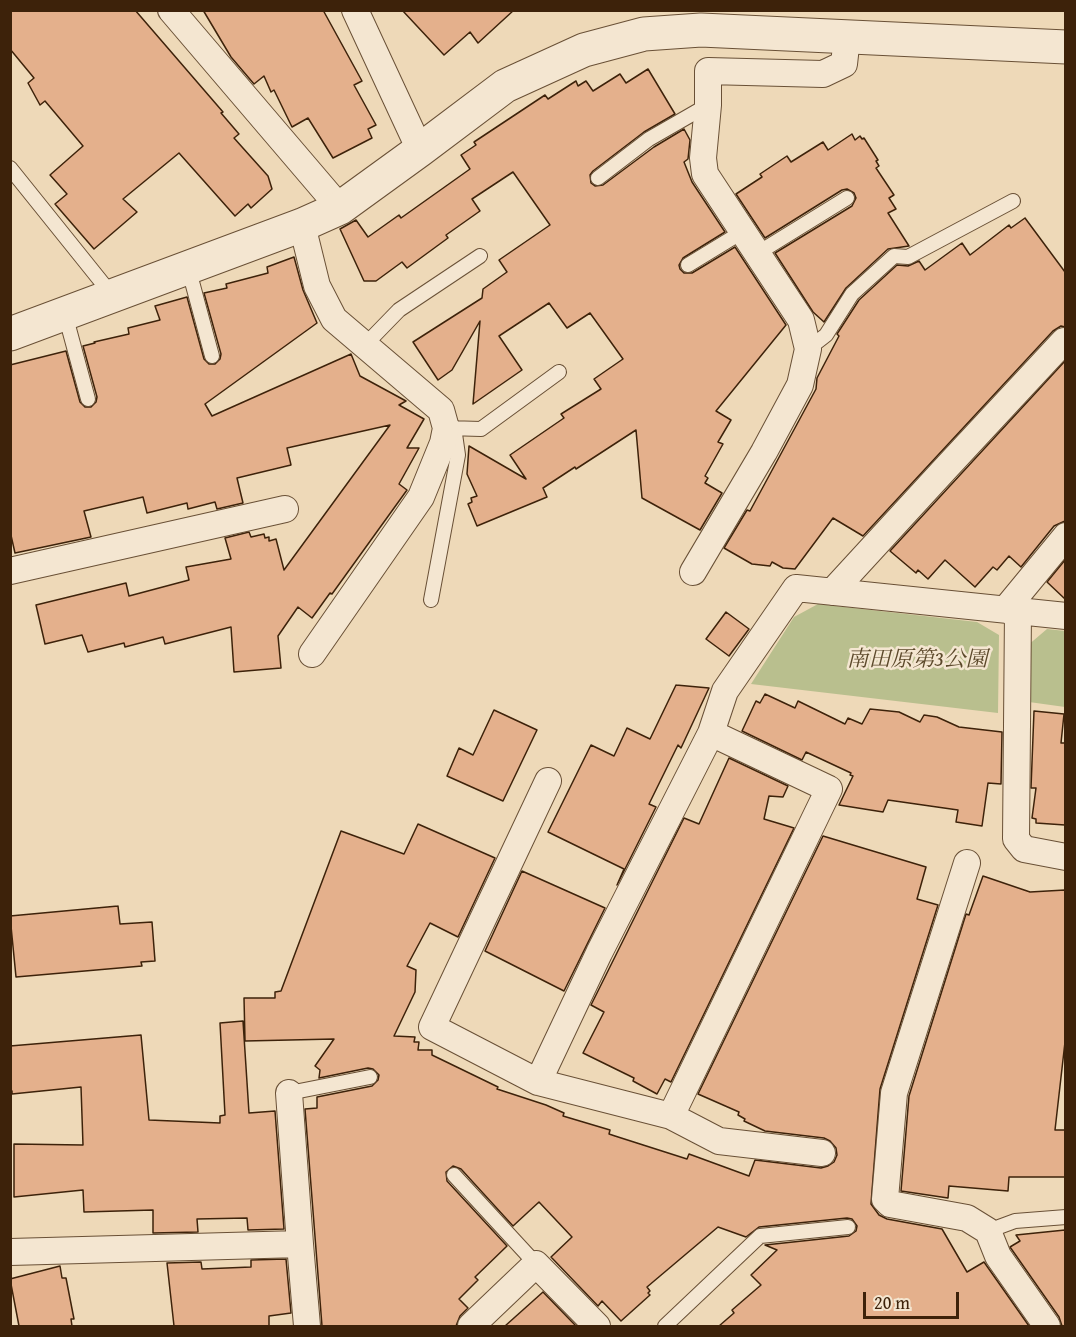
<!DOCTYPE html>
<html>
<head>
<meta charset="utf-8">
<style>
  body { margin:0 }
  #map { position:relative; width:1076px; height:1337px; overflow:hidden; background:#eed9b8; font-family:"Gentium Book Plus",serif }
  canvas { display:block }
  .frame { position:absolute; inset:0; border:12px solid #3d220a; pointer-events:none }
  .scale { position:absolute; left:863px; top:1292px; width:96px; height:27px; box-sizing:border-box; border:3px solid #3d220a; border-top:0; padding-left:8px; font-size:18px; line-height:21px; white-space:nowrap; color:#3d220a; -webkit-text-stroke:4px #f4e6d1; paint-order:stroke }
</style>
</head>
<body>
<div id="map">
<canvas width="1076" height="1337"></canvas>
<div class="frame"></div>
<div class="scale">20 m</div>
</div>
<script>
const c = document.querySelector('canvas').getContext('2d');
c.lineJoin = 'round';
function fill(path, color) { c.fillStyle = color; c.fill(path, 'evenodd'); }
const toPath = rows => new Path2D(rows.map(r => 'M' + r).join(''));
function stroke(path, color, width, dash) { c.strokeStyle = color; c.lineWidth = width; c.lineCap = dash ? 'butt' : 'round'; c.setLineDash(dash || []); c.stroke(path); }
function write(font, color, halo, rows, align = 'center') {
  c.font = font + ' "Gentium Book Plus","Noto Serif JP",serif'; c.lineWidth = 5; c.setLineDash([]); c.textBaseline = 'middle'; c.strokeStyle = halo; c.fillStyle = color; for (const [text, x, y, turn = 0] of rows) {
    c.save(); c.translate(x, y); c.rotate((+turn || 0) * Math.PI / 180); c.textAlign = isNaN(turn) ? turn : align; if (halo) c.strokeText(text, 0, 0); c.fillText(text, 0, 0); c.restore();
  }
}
fill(toPath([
  [818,604,977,622,999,635,998,713,751,684,794,617],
  [1047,629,1065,631,1065,707,1029,702,1027,646]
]), '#b9bf8e');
const building = toPath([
  [10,10,135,10,223,112,221,113,239,134,234,138,268,176,272,189,251,208,248,204,235,216,179,153,123,199,137,212,94,249,55,204,67,194,50,175,83,146,45,101,40,105,28,83,34,78,10,49,10,10],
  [203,10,323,10,362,81,354,85,376,125,368,129,372,138,333,158,308,118,292,127,274,90,271,92,264,76,254,84,231,57,203,10],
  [402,10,514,10,478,43,470,32,444,55,402,10],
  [648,69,675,114,644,132,593,171,590,175,591,183,595,186,603,185,654,147,684,129,690,140,688,159,684,162,692,182,725,232,683,258,679,265,680,269,684,273,692,273,735,247,786,325,716,411,731,420,718,442,723,444,705,476,708,478,705,483,722,493,700,530,642,498,636,430,576,469,575,467,543,488,547,497,477,526,468,504,472,502,471,498,477,496,467,474,469,446,526,479,510,455,564,418,561,414,601,389,594,379,623,359,590,313,567,328,549,303,499,336,522,370,473,404,480,321,452,370,438,380,413,342,482,298,483,289,507,272,499,260,550,225,513,172,472,199,480,211,446,235,448,238,407,268,402,262,376,281,364,281,340,229,356,220,368,237,399,215,401,218,470,169,461,155,476,145,474,142,545,95,548,99,576,81,578,86,586,81,593,91,620,74,626,83,648,69],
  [852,134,855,140,860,136,862,139,864,138,878,160,876,161,879,166,876,168,894,195,889,198,896,209,888,213,909,246,888,249,846,288,824,322,813,312,775,253,852,206,856,198,854,193,847,189,842,190,765,238,736,194,762,177,760,174,787,156,791,162,823,142,828,150,852,134],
  [1025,218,1065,272,1065,327,1061,326,1053,331,863,536,833,518,795,569,783,568,772,562,770,566,752,564,724,548,747,510,750,511,816,389,817,378,839,336,837,334,859,300,897,265,908,266,919,261,925,270,962,243,970,255,1009,225,1011,228,1025,218],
  [294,257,303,290,317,323,205,404,212,416,351,354,360,376,406,401,399,405,424,419,407,448,419,448,399,484,407,490,332,594,330,593,312,618,298,607,278,636,281,668,234,672,231,627,165,644,163,637,125,647,124,643,88,652,82,635,45,644,36,605,126,583,129,596,189,580,186,567,231,559,225,538,249,532,251,537,264,534,265,538,269,537,269,541,276,539,284,570,390,425,287,448,291,465,237,478,243,503,217,509,215,502,188,509,187,503,147,513,143,497,84,511,91,537,15,553,10,531,10,365,66,351,80,402,85,407,91,407,96,402,97,397,83,346,95,343,94,342,129,334,128,328,160,320,155,306,187,297,204,359,209,364,215,364,220,359,221,354,204,293,227,288,226,284,268,273,267,267,294,257],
  [1065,361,1065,521,1054,526,1021,567,1009,556,997,570,993,567,975,587,945,560,928,579,918,570,916,573,890,551,1065,361],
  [1065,560,1065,599,1047,582,1065,560],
  [726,612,749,629,729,656,706,639,726,612],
  [676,685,709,688,681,748,678,745,649,804,656,807,617,885,624,869,548,832,591,745,614,756,627,728,650,739,676,685],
  [765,694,795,708,798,701,845,724,848,718,862,724,870,709,899,712,920,722,924,715,937,717,959,727,1002,732,1001,784,988,783,982,826,956,822,958,810,888,800,883,812,839,805,853,776,850,775,851,773,806,752,802,760,742,731,756,701,760,703,765,694],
  [494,710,537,730,503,801,447,776,459,748,473,755,494,710],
  [1034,711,1064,714,1061,743,1065,743,1065,825,1036,823,1036,819,1032,818,1036,788,1031,788,1034,711],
  [729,758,788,786,783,797,769,796,764,819,794,828,671,1082,665,1079,657,1094,633,1081,634,1078,583,1053,604,1012,591,1005,684,818,699,824,729,758],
  [418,824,495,858,458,937,430,923,407,966,416,970,415,992,394,1036,415,1037,414,1042,419,1042,418,1050,432,1050,432,1055,498,1087,497,1089,546,1105,564,1113,563,1116,610,1130,609,1134,615,1136,687,1159,689,1154,749,1176,755,1160,821,1168,828,1166,834,1162,837,1155,836,1148,830,1141,824,1138,765,1131,744,1121,745,1119,738,1115,739,1112,698,1094,823,836,926,867,917,899,938,905,880,1089,871,1204,879,1215,887,1219,942,1229,967,1272,984,1262,1029,1326,719,1326,734,1313,732,1310,761,1285,751,1275,777,1250,765,1245,849,1236,856,1231,857,1226,852,1219,847,1218,759,1227,746,1237,718,1227,647,1287,650,1291,648,1293,650,1295,621,1321,602,1301,598,1306,551,1257,572,1237,539,1202,513,1226,461,1169,453,1166,446,1172,447,1181,507,1246,475,1277,478,1280,459,1299,468,1308,460,1316,456,1326,322,1326,305,1109,317,1108,317,1097,372,1086,378,1080,379,1075,373,1069,368,1068,319,1078,320,1070,315,1066,334,1039,245,1041,244,998,275,998,275,992,281,991,341,831,404,854,418,824],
  [522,871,605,908,564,991,485,951,522,871],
  [983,876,1030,892,1065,890,1065,1042,1055,1130,1065,1130,1065,1177,1009,1177,1008,1191,949,1186,948,1198,901,1191,909,1096,966,914,969,915,983,876],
  [118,906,120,924,152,922,155,961,141,962,142,966,16,977,10,916,118,906],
  [243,1021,249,1113,275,1111,284,1229,248,1230,247,1218,197,1219,198,1232,153,1233,153,1210,84,1212,83,1190,14,1197,14,1144,83,1145,81,1087,12,1094,12,1091,10,1091,10,1046,141,1035,149,1120,220,1123,220,1116,225,1115,220,1023,243,1021],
  [1065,1230,1065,1326,1062,1326,1059,1317,1010,1247,1020,1241,1016,1235,1065,1230],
  [286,1259,291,1313,269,1316,269,1326,174,1326,167,1263,201,1262,202,1269,251,1267,251,1260,286,1259],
  [60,1266,62,1278,66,1278,74,1319,71,1319,72,1326,19,1326,10,1279,60,1266],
  [543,1292,576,1326,505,1326,543,1292]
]);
fill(building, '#e4b08c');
stroke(building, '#3d220a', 1.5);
const service = toPath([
  [10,168,112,295],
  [598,178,649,139,708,105],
  [758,253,847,198],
  [688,265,742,232],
  [188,267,212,356],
  [65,314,88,399],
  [365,345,399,310,480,256],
  [808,349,826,335,852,294,894,256,908,257,1013,201],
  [447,428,481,429,559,372],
  [431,600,458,455,454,427],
  [289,1093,370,1077],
  [454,1175,536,1264],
  [988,1231,1015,1221,1066,1217],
  [665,1326,760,1236,848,1227]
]);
const minor = toPath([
  [171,10,340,208],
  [355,10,420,150],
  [302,225,317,286,334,319,441,410,446,428,443,443,421,497,312,654],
  [10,571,285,509],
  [693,572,764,452,800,385,808,349,801,320,705,174,703,158,708,105,708,71,823,74,844,64,847,37],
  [832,592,945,469,1064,341,1066,342],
  [1005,610,1066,536],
  [1018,611,1016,839,1024,849,1066,857],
  [548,781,432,1027,538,1082,671,1116,719,1141,822,1153],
  [967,863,894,1093,885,1199,890,1204,967,1218,988,1231,998,1256,1047,1326],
  [538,1082,599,953,711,733,725,691,796,588,1066,616],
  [289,1093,300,1244],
  [671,1116,829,789,711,733],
  [10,1252,300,1244,307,1326],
  [471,1326,536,1264,597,1326]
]);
const tertiary = toPath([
  [10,334,302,225,340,208,420,150,505,86,584,50,644,34,701,30,1066,47]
]);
stroke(service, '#695036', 16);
stroke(minor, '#695036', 28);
stroke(tertiary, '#695036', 35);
stroke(service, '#f4e6d1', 14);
stroke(minor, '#f4e6d1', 26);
stroke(tertiary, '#f4e6d1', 33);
write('italic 22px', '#5c492b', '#f4e6d1', [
  ["南田原第3公園",917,660]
]);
</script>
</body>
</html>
